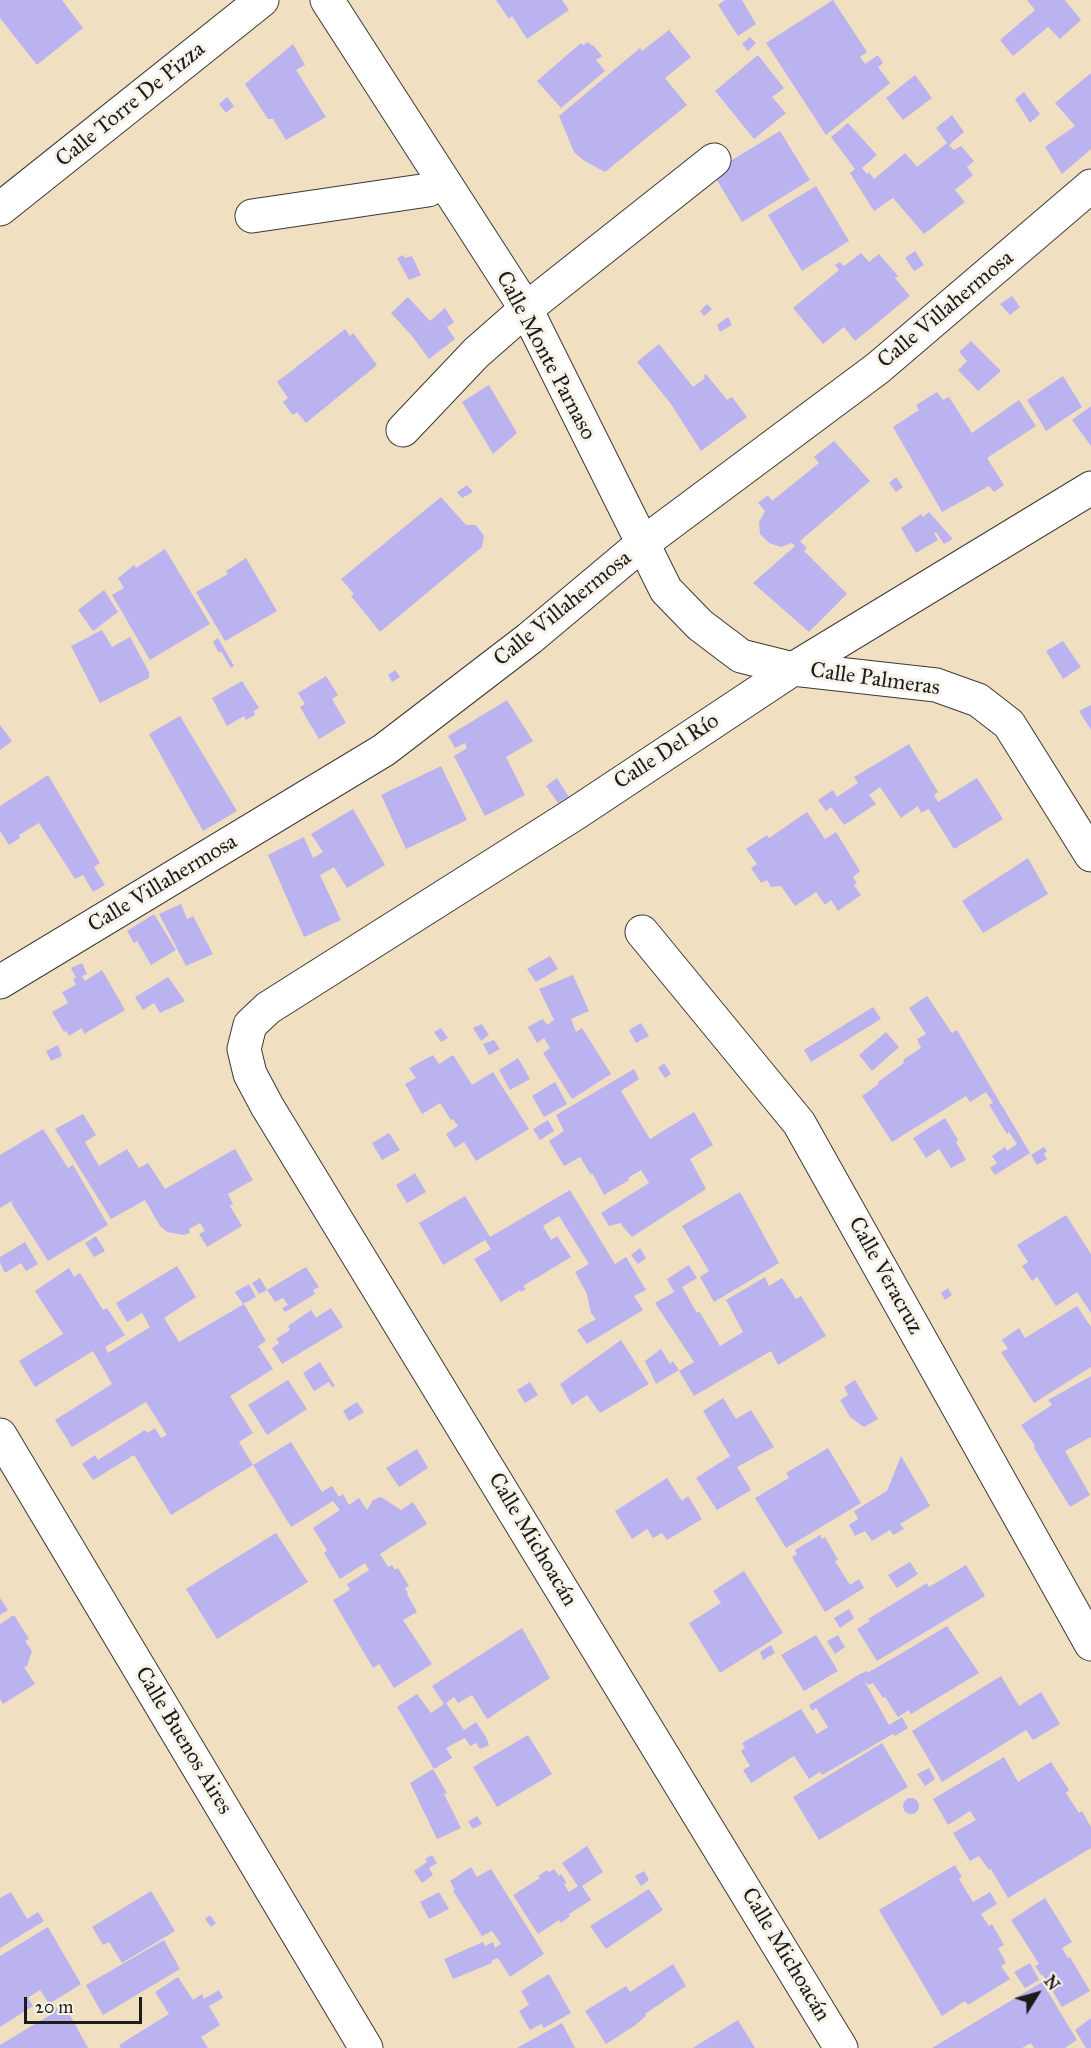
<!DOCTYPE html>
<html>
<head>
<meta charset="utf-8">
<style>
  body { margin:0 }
  #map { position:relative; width:1091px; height:2048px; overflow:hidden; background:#f1dfc1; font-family:"IM FELL Great Primer",serif }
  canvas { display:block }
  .north { position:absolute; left:1007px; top:1964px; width:60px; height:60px; -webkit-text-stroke:4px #f7f3e8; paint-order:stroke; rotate:53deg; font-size:16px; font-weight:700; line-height:24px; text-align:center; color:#1c1c1c }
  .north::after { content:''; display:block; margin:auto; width:21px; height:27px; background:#1c1c1c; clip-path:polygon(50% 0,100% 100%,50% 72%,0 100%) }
  .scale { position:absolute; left:24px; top:1997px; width:118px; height:27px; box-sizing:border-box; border:3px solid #1c1c1c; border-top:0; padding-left:8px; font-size:18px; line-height:21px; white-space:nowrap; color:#1c1c1c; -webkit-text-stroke:4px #f7f3e8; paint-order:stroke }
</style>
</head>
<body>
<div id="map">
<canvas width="1091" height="2048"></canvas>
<div class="north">N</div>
<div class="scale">20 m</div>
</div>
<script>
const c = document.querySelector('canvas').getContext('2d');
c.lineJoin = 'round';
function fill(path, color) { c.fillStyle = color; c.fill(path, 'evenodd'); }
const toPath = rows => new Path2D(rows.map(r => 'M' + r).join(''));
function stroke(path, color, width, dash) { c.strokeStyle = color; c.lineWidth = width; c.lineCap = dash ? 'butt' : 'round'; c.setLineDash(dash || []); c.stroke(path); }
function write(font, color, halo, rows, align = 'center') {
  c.font = font + ' "IM FELL Great Primer",serif'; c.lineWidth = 6; c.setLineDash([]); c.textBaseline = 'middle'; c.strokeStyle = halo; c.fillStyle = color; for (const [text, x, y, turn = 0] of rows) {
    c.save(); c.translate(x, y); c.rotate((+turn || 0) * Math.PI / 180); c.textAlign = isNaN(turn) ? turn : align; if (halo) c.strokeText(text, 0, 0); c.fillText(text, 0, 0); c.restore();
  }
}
fill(toPath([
  [0,0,62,0,83,28,37,65,0,18],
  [496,0,562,0,569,10,527,39,512,16,509,19],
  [725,0,742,0,756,24,738,36,718,5],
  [833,0,867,52,860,57,865,64,878,55,883,63,878,67,890,83,826,135,766,43],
  [1027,0,1065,0,1081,20,1060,39,1048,27,1013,56,1000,40,1035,10],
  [669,30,691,57,665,78,687,105,605,172,583,160,574,152,559,116,640,48,642,51],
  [750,37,756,43,748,51,742,44],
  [588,42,592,46,593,45,602,56,596,60,605,71,561,108,537,81,581,43,583,45],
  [293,44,305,65,296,70,326,117,286,140,273,119,268,119,245,84],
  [758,55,784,88,772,97,786,113,754,139,715,91],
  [1091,73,1091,149,1062,174,1045,147,1075,126,1055,103],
  [915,75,932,98,903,120,886,98],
  [1024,92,1040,114,1030,123,1015,99],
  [227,97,234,106,226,113,219,104],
  [952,115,964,132,949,145,954,150,961,146,974,161,967,167,973,175,955,190,965,202,924,234,893,198,874,211,850,173,855,169,831,137,848,123,877,155,862,168,867,174,869,172,874,179,905,153,917,167,947,143,936,128],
  [780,131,810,180,742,222,712,172],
  [816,186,849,241,802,271,768,215],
  [915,251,924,265,914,271,905,258],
  [861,253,869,262,879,254,898,276,895,278,910,296,855,341,844,327,823,344,793,308,839,270,835,265,840,262,844,266],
  [403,255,405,258,412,256,421,275,409,280,397,258],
  [1012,296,1020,307,1010,315,1000,304],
  [408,297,430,321,445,308,454,322,447,327,455,339,429,359,412,336,391,313],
  [707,304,712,309,704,316,700,311],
  [728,317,732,325,720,332,717,325],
  [345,329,350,336,353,333,377,365,306,423,297,412,293,415,290,412,283,402,288,398,277,382],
  [971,341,1001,371,978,391,958,370,967,361,959,352],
  [659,344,693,387,705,378,703,376,706,374,727,400,732,397,747,417,701,451,671,404,637,362],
  [1063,376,1082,407,1046,431,1027,400],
  [489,385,517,433,493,454,462,402],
  [937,392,943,400,949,397,972,433,1019,400,1036,426,987,458,1004,485,994,492,989,486,942,512,893,427,919,410,916,405],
  [1091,406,1091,446,1072,420],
  [834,441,870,481,800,541,807,548,804,551,847,594,809,632,753,583,795,546,792,543,781,547,769,543,760,534,759,522,765,511,758,503,768,495,772,501,819,463,814,457],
  [896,477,903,487,896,492,889,483],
  [467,485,473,492,462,498,457,492],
  [441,497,466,525,476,525,484,536,482,547,380,632,351,596,354,594,341,579],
  [929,512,953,539,944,544,936,532,934,533,938,540,916,553,901,528,921,514,923,517],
  [165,549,210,624,150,660,112,595,124,588,118,578,134,565,136,568],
  [246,558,277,611,225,641,196,592,228,574,226,571],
  [104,590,118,612,93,631,78,610],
  [102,630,112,647,130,637,149,672,149,678,100,703,71,646],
  [218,638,234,666,231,668,221,651,219,653,213,642],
  [1063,641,1081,667,1063,679,1046,651],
  [395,670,400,677,392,682,388,675],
  [326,676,338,695,332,699,346,723,319,739,300,707,305,704,298,693],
  [242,681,259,708,254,711,255,715,246,720,244,716,227,726,212,698],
  [507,700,533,741,506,757,525,795,485,816,454,756,467,748,465,743,455,748,448,736],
  [1091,705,1091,730,1079,711],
  [180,716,237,811,203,831,149,734],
  [0,725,12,741,0,750],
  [909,744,938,792,934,795,938,802,977,778,1003,819,954,849,929,809,921,813,918,806,901,818,880,787,869,795,876,804,844,825,831,807,826,811,818,800,833,790,837,797,858,783,854,777],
  [441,766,467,820,406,849,381,795],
  [48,775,100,863,94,867,105,885,93,892,83,875,75,879,39,823,19,835,20,838,9,845,0,831,0,806],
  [557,778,569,797,558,803,546,786],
  [353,809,385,865,347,888,334,867,320,875,341,920,304,937,268,855,304,837,313,858,323,852,311,834],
  [807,812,825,839,836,832,860,871,853,877,857,883,854,885,861,895,838,911,831,900,825,905,816,892,795,906,781,886,771,887,767,880,761,883,751,868,757,864,746,849,767,835,769,838],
  [1028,858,1048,894,983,933,962,901],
  [181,904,187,919,193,916,213,954,186,966,159,914],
  [154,914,176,950,151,965,137,941,134,943,127,931],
  [550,956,558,969,536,982,527,969],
  [82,963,87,974,82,976,85,981,102,970,125,1010,84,1034,82,1028,69,1036,66,1031,64,1032,52,1012,68,1003,62,992,76,985,73,979,76,978,71,968],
  [573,975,589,1011,571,1019,576,1032,582,1028,611,1074,572,1099,543,1053,550,1048,544,1038,537,1043,528,1027,543,1019,547,1025,554,1020,539,989],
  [168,977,185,1001,160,1013,154,1003,143,1010,135,997],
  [927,996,952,1033,957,1030,1030,1153,995,1175,990,1168,997,1163,992,1156,1005,1147,1007,1151,1017,1144,1009,1132,1007,1134,989,1105,993,1103,986,1092,970,1102,966,1096,892,1142,862,1096,879,1084,878,1082,904,1063,903,1060,921,1048,917,1039,926,1034,909,1008],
  [873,1007,881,1019,811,1062,804,1050],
  [641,1023,649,1036,636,1043,629,1030],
  [482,1024,489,1035,481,1041,473,1028],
  [441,1028,448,1038,441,1042,434,1032],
  [886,1032,899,1047,872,1071,859,1055],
  [494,1040,500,1049,489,1055,483,1044],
  [58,1045,62,1056,51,1061,46,1051],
  [433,1055,439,1064,453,1055,472,1085,493,1072,529,1129,476,1161,464,1142,455,1148,446,1134,458,1126,453,1119,451,1120,440,1103,422,1114,405,1084,416,1078,409,1068],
  [518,1058,530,1079,510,1090,499,1070],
  [664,1063,671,1074,665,1078,658,1068],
  [634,1069,639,1079,621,1091,650,1139,694,1112,713,1145,690,1159,706,1189,632,1237,620,1223,609,1226,601,1213,649,1183,641,1170,628,1178,629,1180,604,1195,592,1173,591,1175,580,1157,564,1166,549,1141,564,1131,556,1115],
  [555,1082,567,1104,544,1117,532,1096],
  [83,1114,96,1135,85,1142,99,1166,127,1149,139,1168,148,1163,165,1189,235,1149,253,1180,228,1194,233,1204,230,1206,242,1226,207,1247,199,1234,205,1231,200,1223,189,1229,190,1233,183,1235,167,1232,160,1226,145,1200,111,1219,55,1129],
  [945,1118,958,1140,956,1142,966,1160,951,1168,939,1149,926,1158,913,1138],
  [548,1120,554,1131,540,1140,533,1129],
  [43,1129,68,1168,73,1165,108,1225,48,1261,11,1203,13,1202,12,1201,0,1208,0,1155],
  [389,1133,400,1150,382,1160,372,1143],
  [1044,1147,1047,1151,1044,1154,1047,1159,1037,1165,1031,1155],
  [415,1173,426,1192,407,1203,396,1185],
  [570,1190,615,1264,626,1257,646,1290,634,1296,643,1310,587,1344,577,1330,596,1319,591,1313,587,1294,575,1272,589,1264,559,1216,543,1226,551,1240,557,1236,571,1257,523,1286,526,1289,521,1292,520,1290,501,1302,474,1259,491,1249,485,1240,443,1265,419,1223,465,1196,490,1237],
  [740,1192,779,1263,714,1302,700,1277,709,1271,682,1226],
  [1066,1215,1091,1254,1091,1313,1077,1292,1056,1306,1037,1277,1032,1281,1022,1266,1028,1262,1017,1245],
  [96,1236,105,1251,94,1257,85,1243],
  [25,1242,38,1264,26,1271,21,1263,5,1273,0,1263,0,1257],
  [640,1248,646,1258,638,1264,631,1255],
  [689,1265,697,1278,682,1287,697,1313,699,1311,720,1346,743,1332,726,1300,765,1277,769,1286,782,1278,796,1299,801,1296,826,1336,778,1365,771,1351,694,1396,679,1371,694,1362,655,1303,674,1292,667,1279],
  [177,1266,196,1297,164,1318,179,1342,244,1304,266,1341,258,1346,273,1369,230,1396,253,1433,239,1442,253,1465,171,1515,134,1455,93,1480,82,1464,95,1455,98,1460,145,1430,147,1433,155,1428,161,1438,167,1435,146,1402,72,1447,55,1420,112,1384,93,1351,35,1387,19,1361,63,1334,35,1291,69,1268,74,1277,80,1273,103,1310,107,1308,125,1335,105,1347,108,1353,150,1327,142,1313,127,1322,116,1303],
  [306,1267,319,1287,313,1290,315,1294,285,1312,282,1308,288,1305,283,1298,275,1302,267,1290],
  [260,1278,267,1290,259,1294,252,1283],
  [249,1284,256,1297,243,1304,235,1292],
  [948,1288,952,1295,945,1300,941,1293],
  [1077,1306,1091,1327,1091,1367,1034,1403,1001,1352,1008,1349,1002,1340,1019,1328,1025,1338],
  [331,1308,343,1327,282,1364,272,1348,279,1343,276,1339,290,1330,288,1326,311,1310,316,1318],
  [621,1340,649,1384,600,1413,587,1395,572,1405,560,1384],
  [661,1349,670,1364,673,1361,679,1370,656,1384,645,1361],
  [320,1362,335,1386,332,1387,329,1382,314,1391,303,1373],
  [1091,1376,1091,1437,1065,1451,1090,1495,1070,1507,1034,1448,1035,1446,1021,1425,1052,1405,1048,1400],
  [288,1380,307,1409,267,1435,248,1405],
  [855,1380,878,1419,864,1427,850,1417,840,1400,848,1395,844,1387],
  [530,1382,538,1395,525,1403,517,1390],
  [723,1398,736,1419,751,1410,774,1447,737,1467,751,1490,717,1510,696,1478,730,1456,703,1411],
  [357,1402,364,1412,349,1421,343,1411],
  [291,1442,322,1492,332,1486,339,1497,343,1494,349,1505,359,1498,367,1510,373,1500,381,1497,401,1510,413,1502,427,1524,380,1554,388,1567,392,1565,395,1570,398,1568,409,1586,405,1588,408,1593,407,1594,417,1612,403,1620,432,1664,394,1688,379,1664,373,1668,333,1600,350,1590,347,1584,369,1570,365,1563,340,1579,324,1553,327,1550,313,1528,340,1510,333,1501,291,1527,253,1465],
  [828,1448,861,1503,786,1548,755,1498,789,1478,786,1473],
  [417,1449,428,1468,399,1487,386,1468],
  [901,1456,930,1506,900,1524,904,1529,893,1535,890,1530,872,1541,865,1531,855,1536,849,1525,858,1519,854,1511,887,1491],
  [667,1478,682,1501,688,1496,702,1519,667,1540,662,1533,653,1538,647,1529,632,1539,615,1511],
  [276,1533,308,1582,217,1639,186,1589],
  [820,1535,822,1539,825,1537,838,1560,835,1561,850,1585,859,1579,864,1588,825,1612,792,1557,797,1554,795,1550],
  [910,1562,918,1574,897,1588,888,1575],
  [966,1565,985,1596,877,1661,857,1629,870,1621,868,1619,927,1583,929,1587],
  [744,1571,783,1633,720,1673,689,1623,721,1603,713,1591],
  [0,1598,8,1610,0,1615],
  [849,1609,854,1618,840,1628,834,1618],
  [14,1615,29,1639,25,1641,32,1651,27,1666,24,1667,35,1684,3,1704,0,1699,0,1624],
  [947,1626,979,1673,911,1714,909,1710,898,1717,885,1697,883,1698,873,1683,869,1685,865,1682,889,1725,902,1717,908,1728,895,1736,893,1734,822,1775,820,1772,809,1779,794,1756,751,1783,743,1770,750,1766,741,1751,745,1748,742,1743,801,1709,817,1734,828,1727,816,1708,812,1711,809,1705,860,1674,867,1671,867,1673,902,1653],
  [522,1628,550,1678,487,1719,472,1695,458,1703,454,1697,446,1703,464,1730,476,1722,486,1737,489,1745,480,1749,476,1743,470,1746,465,1738,446,1748,452,1758,434,1769,397,1707,417,1694,431,1713,444,1704,432,1686],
  [816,1635,838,1671,804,1691,781,1655],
  [838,1635,845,1647,835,1654,827,1641],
  [771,1645,775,1653,763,1660,760,1652],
  [1001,1676,1019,1706,1041,1692,1060,1724,1033,1740,1026,1730,942,1782,912,1731],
  [528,1735,552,1774,497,1807,473,1767],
  [882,1743,908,1787,819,1840,793,1797],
  [1004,1757,1018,1782,1051,1762,1069,1790,1066,1793,1079,1813,1082,1811,1091,1827,1091,1848,1008,1898,991,1869,989,1870,979,1856,970,1861,953,1833,976,1820,970,1811,948,1825,933,1799],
  [929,1768,935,1779,925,1786,917,1774],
  [433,1769,447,1793,444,1794,461,1828,437,1839,410,1783],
  '903 1806a8 8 0 1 1 16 0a8 8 0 1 1-16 0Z',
  [477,1816,482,1824,473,1829,468,1822],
  [587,1846,603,1872,582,1886,591,1900,569,1914,570,1916,561,1923,559,1920,538,1934,513,1895,540,1878,538,1876,547,1870,549,1872,554,1869,559,1876,561,1874,567,1883,564,1884,569,1892,578,1886,562,1863],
  [432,1855,437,1863,429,1868,433,1875,422,1883,414,1871,427,1862,425,1859],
  [955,1865,962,1877,959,1879,973,1902,990,1892,997,1904,981,1914,989,1926,992,1924,1004,1945,998,1948,1006,1963,1001,1966,1010,1979,968,2005,965,2001,942,2016,879,1910],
  [471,1867,477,1877,491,1869,544,1954,510,1977,498,1958,491,1961,492,1963,453,1979,444,1959,483,1942,485,1946,493,1942,495,1948,501,1944,492,1931,482,1936,453,1891,455,1890,450,1881],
  [644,1871,649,1880,641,1886,635,1876],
  [649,1889,663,1910,606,1949,590,1926],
  [151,1891,175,1931,122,1963,109,1942,103,1945,92,1927],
  [11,1892,27,1919,38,1912,44,1921,0,1948,0,1898],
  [439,1892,449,1909,429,1919,420,1902],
  [1045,1898,1072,1942,1062,1948,1068,1958,1070,1957,1090,1991,1062,2007,1043,1975,1042,1976,1035,1966,1039,1964,1011,1920],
  [210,1915,216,1923,211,1927,205,1919],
  [48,1927,81,1984,49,2004,40,1990,28,1998,33,2006,0,2027,0,1956],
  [164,1940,180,1969,103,2015,86,1985],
  [1030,1963,1039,1980,1025,1988,1014,1972],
  [673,1964,686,1986,645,2014,646,2016,634,2026,606,2044,585,2011,626,1986,630,1992],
  [549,1974,571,2013,544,2028,541,2024,530,2030,519,2011,529,2005,521,1991],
  [178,1977,193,2000,202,1994,204,1999,219,1990,223,1998,209,2006,220,2025,201,2037,208,2048,121,2048,119,2045,169,2014,155,1992],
  [1042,1982,1077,2040,1065,2048,1034,2048,1031,2043,1022,2048,932,2048],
  [65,2006,88,2048,0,2048,0,2045,50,2015,48,2012,56,2007,58,2010],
  [1091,2018,1091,2048,1086,2048,1075,2030],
  [738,2020,755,2048,693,2048,699,2044],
  [562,2023,575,2048,517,2048]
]), '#bbb3f0');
const minor = toPath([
  [327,0,526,309,666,590,700,625,741,656,793,669,936,685,978,700,1009,724,1091,855],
  [0,209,262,0],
  [252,216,428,190,442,180],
  [403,430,476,353,526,309,714,160],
  [642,932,799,1123,1091,1644],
  [0,982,384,750,530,638,642,544,878,368,1091,186],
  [0,1435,366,2048],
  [841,2048,267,1106,250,1074,244,1049,250,1025,268,1008,576,813,793,669,1091,488]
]);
stroke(minor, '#3c3935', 35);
stroke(minor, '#fff', 33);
write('22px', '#1c1c1c', '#f7f3e8', [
  ["Calle Torre De Pizza",131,105,-39],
  ["Calle Villahermosa",946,310,-40],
  ["Calle Monte Parnaso",545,356,62],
  ["Calle Villahermosa",563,609,-39],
  ["Calle Palmeras",875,680,8],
  ["Calle Del Río",667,752,-33],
  ["Calle Villahermosa",163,884,-31],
  ["Calle Veracruz",885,1276,61],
  ["Calle Michoacán",532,1540,59],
  ["Calle Buenos Aires",183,1741,59],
  ["Calle Michoacán",785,1955,59]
]);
</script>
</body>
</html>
